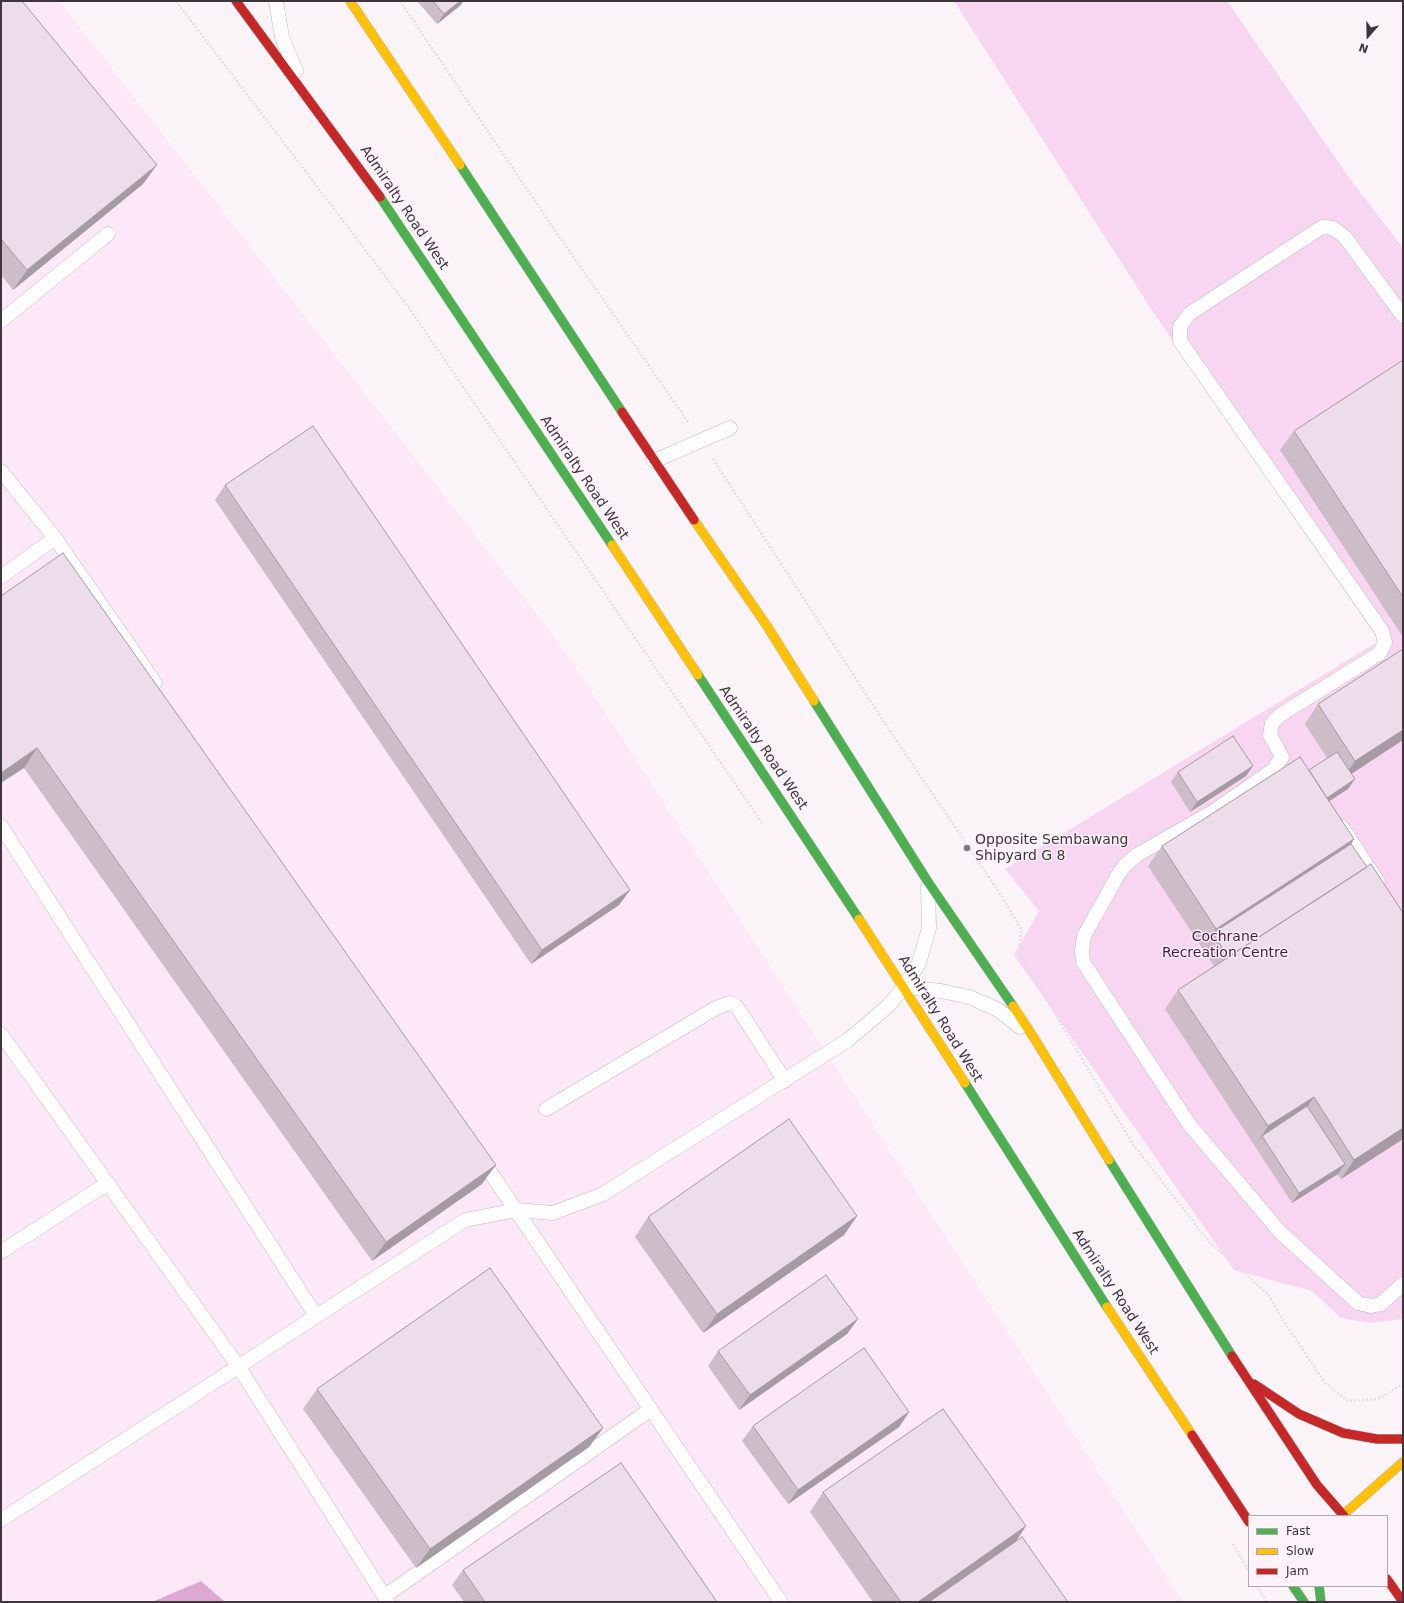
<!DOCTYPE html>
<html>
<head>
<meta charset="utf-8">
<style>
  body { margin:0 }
  #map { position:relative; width:1404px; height:1603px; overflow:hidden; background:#faf4f8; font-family:"DejaVu Sans",sans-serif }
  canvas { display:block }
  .frame { position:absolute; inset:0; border:2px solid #3f363d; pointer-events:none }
  .legend { position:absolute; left:1248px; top:1515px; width:140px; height:72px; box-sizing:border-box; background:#fcf2f9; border:1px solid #b0a7ae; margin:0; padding:5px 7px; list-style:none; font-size:12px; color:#3f363d }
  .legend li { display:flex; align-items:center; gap:8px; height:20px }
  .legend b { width:20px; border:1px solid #b0a7ae }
  .north { position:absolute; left:1348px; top:16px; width:40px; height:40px; -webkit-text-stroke:3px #fcf2f9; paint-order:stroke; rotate:200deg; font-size:11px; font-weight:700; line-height:16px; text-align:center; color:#3f363d }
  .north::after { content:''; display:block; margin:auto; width:14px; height:18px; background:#3f363d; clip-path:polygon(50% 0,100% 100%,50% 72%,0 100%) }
</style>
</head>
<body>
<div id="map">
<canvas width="1404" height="1603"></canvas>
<div class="frame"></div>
<ul class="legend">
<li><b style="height:5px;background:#4caf50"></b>Fast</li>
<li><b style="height:5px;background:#ffc107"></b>Slow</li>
<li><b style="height:5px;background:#c62828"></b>Jam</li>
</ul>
<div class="north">N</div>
</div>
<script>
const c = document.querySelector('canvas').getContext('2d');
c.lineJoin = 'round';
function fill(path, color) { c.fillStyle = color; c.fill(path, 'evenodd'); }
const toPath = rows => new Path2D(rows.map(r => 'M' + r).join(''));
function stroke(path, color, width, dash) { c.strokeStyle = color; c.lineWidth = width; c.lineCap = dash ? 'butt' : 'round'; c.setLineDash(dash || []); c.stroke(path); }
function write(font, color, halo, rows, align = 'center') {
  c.font = font + ' "DejaVu Sans",sans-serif'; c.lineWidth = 3; c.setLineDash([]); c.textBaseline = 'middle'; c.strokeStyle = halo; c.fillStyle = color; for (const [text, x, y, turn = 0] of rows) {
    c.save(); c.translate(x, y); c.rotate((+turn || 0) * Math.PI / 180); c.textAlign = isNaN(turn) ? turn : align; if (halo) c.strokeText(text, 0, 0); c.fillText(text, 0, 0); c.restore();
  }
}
fill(toPath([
  [1,1,59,1,563,648,1183,1602,225,1602,201,1581,152,1602,1,1602]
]), '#fce8f7');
fill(toPath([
  [954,1,1227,1,1350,179,1403,248,1403,1319,1369,1323,1341,1318,1312,1291,1234,1270,1014,955,1039,911,1005,869,1379,641,1151,309]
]), '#f8d5f0');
fill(toPath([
  [201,1581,225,1602,152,1602]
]), '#dfa8d3');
const lane = toPath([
  [276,1,282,37,296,71],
  [1403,316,1345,237,1333,228,1322,227,1189,314,1180,327,1180,341,1382,631,1385,642,1380,653,1280,715,1272,723,1270,735,1282,757,1273,770,1214,811,1137,855,1125,865,1118,875,1084,936,1082,951,1083,962,1189,1124,1280,1232,1358,1303,1371,1306,1381,1304,1403,1284],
  [1,321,108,234],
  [654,461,730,428],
  [1,471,55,538,155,683],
  [1,577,55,538],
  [1,826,316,1316],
  [1342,827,1378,882],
  [904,987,941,991,969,997,997,1009,1020,1027],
  [1,1034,238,1366,388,1602],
  [546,1109,716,1008,729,1003,735,1005,739,1010,785,1081],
  [480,1157,781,1602],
  [1,1252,108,1183],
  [1,1520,465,1220,517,1210,553,1213,603,1194,848,1040,888,1006,904,987,919,963,929,928,928,886],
  [385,1596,651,1409]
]);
const fast = toPath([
  [460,165,622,412],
  [380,197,612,545],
  [698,675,859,919],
  [814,701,928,882,1013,1006],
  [965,1083,1107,1307],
  [1109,1160,1232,1356],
  [1293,1586,1304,1602],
  [1319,1586,1321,1602]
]);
const slow = toPath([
  [350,1,460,165],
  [694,520,767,626,814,701],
  [612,545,698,675],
  [859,919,965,1083],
  [1013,1006,1034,1038,1109,1160],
  [1107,1307,1192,1435],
  [1343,1515,1403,1462]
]);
const jam = toPath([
  [236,1,380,197],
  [622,412,694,520],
  [1232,1356,1317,1485,1344,1516],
  [1254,1384,1299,1414,1343,1433,1377,1439,1403,1439],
  [1192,1435,1249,1522],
  [1387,1579,1403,1602]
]);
stroke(lane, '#c0b9be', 15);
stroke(fast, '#c0b9be', 10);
stroke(slow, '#c0b9be', 10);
stroke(jam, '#c0b9be', 10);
stroke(toPath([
  [176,1,407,305,762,823],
  [400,1,543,213,688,422],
  [713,459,886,725,1001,895,1021,929,1020,955,1132,1143,1209,1242,1268,1294,1281,1317,1325,1383,1348,1401,1378,1399,1403,1384],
  [1233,1544,1249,1571],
  [1257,1586,1267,1602]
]), '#e3e0e2', 2.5, [2, 2]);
stroke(lane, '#fefdfe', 14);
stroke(fast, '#4caf50', 9);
stroke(slow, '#ffc107', 9);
stroke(jam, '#c62828', 9);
fill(toPath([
  [1,1,143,184,13,290,1,275],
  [417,1,463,1,461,5,437,24],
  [1403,360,1403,637,1280,450,1294,431],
  [225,485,630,890,619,905,531,964,215,500],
  [1,596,482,1184,372,1261,24,768],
  [1318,704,1403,740,1351,774,1348,789,1329,801,1354,839,1351,844,1367,867,1403,913,1403,1139,1341,1179,1337,1174,1292,1203,1165,1009,1178,990,1214,966,1148,866,1162,846,1309,770,1327,758,1305,724],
  [1178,772,1246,776,1190,812,1171,782],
  [857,1216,844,1235,703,1333,635,1237,648,1217],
  [858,1319,847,1334,739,1410,708,1366,718,1351],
  [317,1389,603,1428,589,1447,416,1568,303,1409],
  [909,1412,899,1427,788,1504,742,1441,753,1426],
  [823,1492,1026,1526,1015,1542,1068,1602,873,1602,810,1512],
  [463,1570,717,1602,464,1602,452,1585]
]), '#ccbdc8');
fill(toPath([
  [460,1,463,1,461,5,437,24,444,14],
  [157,165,143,184,13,290,27,270],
  [1403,730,1403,740,1342,780,1355,761],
  [37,748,24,768,1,783,1,773],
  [1253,766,1246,776,1190,812,1197,802],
  [1355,779,1348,789,1311,813,1318,803],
  [1354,839,1341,859,1213,933,1216,929],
  [630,890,619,905,531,964,542,950],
  [1314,1097,1300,1117,1262,1136,1255,1146,1268,1126],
  [1403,1128,1403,1139,1341,1179,1354,1160],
  [1345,1164,1338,1174,1292,1203,1299,1193],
  [496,1165,482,1184,372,1261,386,1242],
  [857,1216,844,1235,703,1333,717,1314],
  [858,1319,847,1334,739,1410,750,1395],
  [909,1412,899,1427,788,1504,798,1490],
  [603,1428,589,1447,416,1568,430,1549],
  [1026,1526,1013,1546,932,1602,918,1602]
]), '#a69aa3');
const building = toPath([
  [1,1,22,1,157,165,27,270,1,239,1,1],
  [433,1,460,1,444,14,433,1],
  [1403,360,1403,597,1294,431,1403,360],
  [313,426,630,890,542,950,225,485,313,426],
  [63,553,496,1165,386,1242,37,748,1,773,1,596,63,553],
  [1403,649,1403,730,1355,761,1318,704,1403,649],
  [1233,736,1253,766,1197,802,1178,772,1233,736],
  [1337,752,1355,779,1327,798,1309,770,1337,752],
  [1300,757,1354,839,1216,929,1162,846,1300,757],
  [1351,844,1367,867,1228,957,1213,933,1351,844],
  [1371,864,1403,913,1403,1128,1354,1160,1314,1097,1268,1126,1178,990,1371,864],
  [1307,1106,1345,1164,1299,1193,1262,1136,1307,1106],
  [789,1119,857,1216,717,1314,648,1217,789,1119],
  [490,1268,603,1428,430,1549,317,1389,490,1268],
  [826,1275,858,1319,750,1395,718,1351,826,1275],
  [864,1348,909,1412,798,1490,753,1426,864,1348],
  [943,1409,1026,1526,918,1602,901,1602,823,1492,943,1409],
  [621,1463,717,1602,485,1602,463,1570,621,1463],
  [1022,1537,1068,1602,929,1602,1022,1537]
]);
fill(building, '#eddce9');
stroke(building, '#a69aa3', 1);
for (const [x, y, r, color] of [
  [967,848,4,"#80787e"]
]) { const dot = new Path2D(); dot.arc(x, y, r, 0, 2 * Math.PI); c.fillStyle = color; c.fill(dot); stroke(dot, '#fcf2f9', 1.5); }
write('14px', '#3f363d', '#fcf2f9', [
  ["Admiralty Road West",404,208,56],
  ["Admiralty Road West",584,478,56],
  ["Admiralty Road West",763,748,56],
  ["Admiralty Road West",940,1019,58],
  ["Admiralty Road West",1115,1292,57]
]);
write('14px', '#3f363d', '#fcf2f9', [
  ["Opposite Sembawang",975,840],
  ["Shipyard G 8",975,856]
], 'left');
write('14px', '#55114b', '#fcf2f9', [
  ["Cochrane",1225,937],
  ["Recreation Centre",1225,953]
]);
</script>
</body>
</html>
